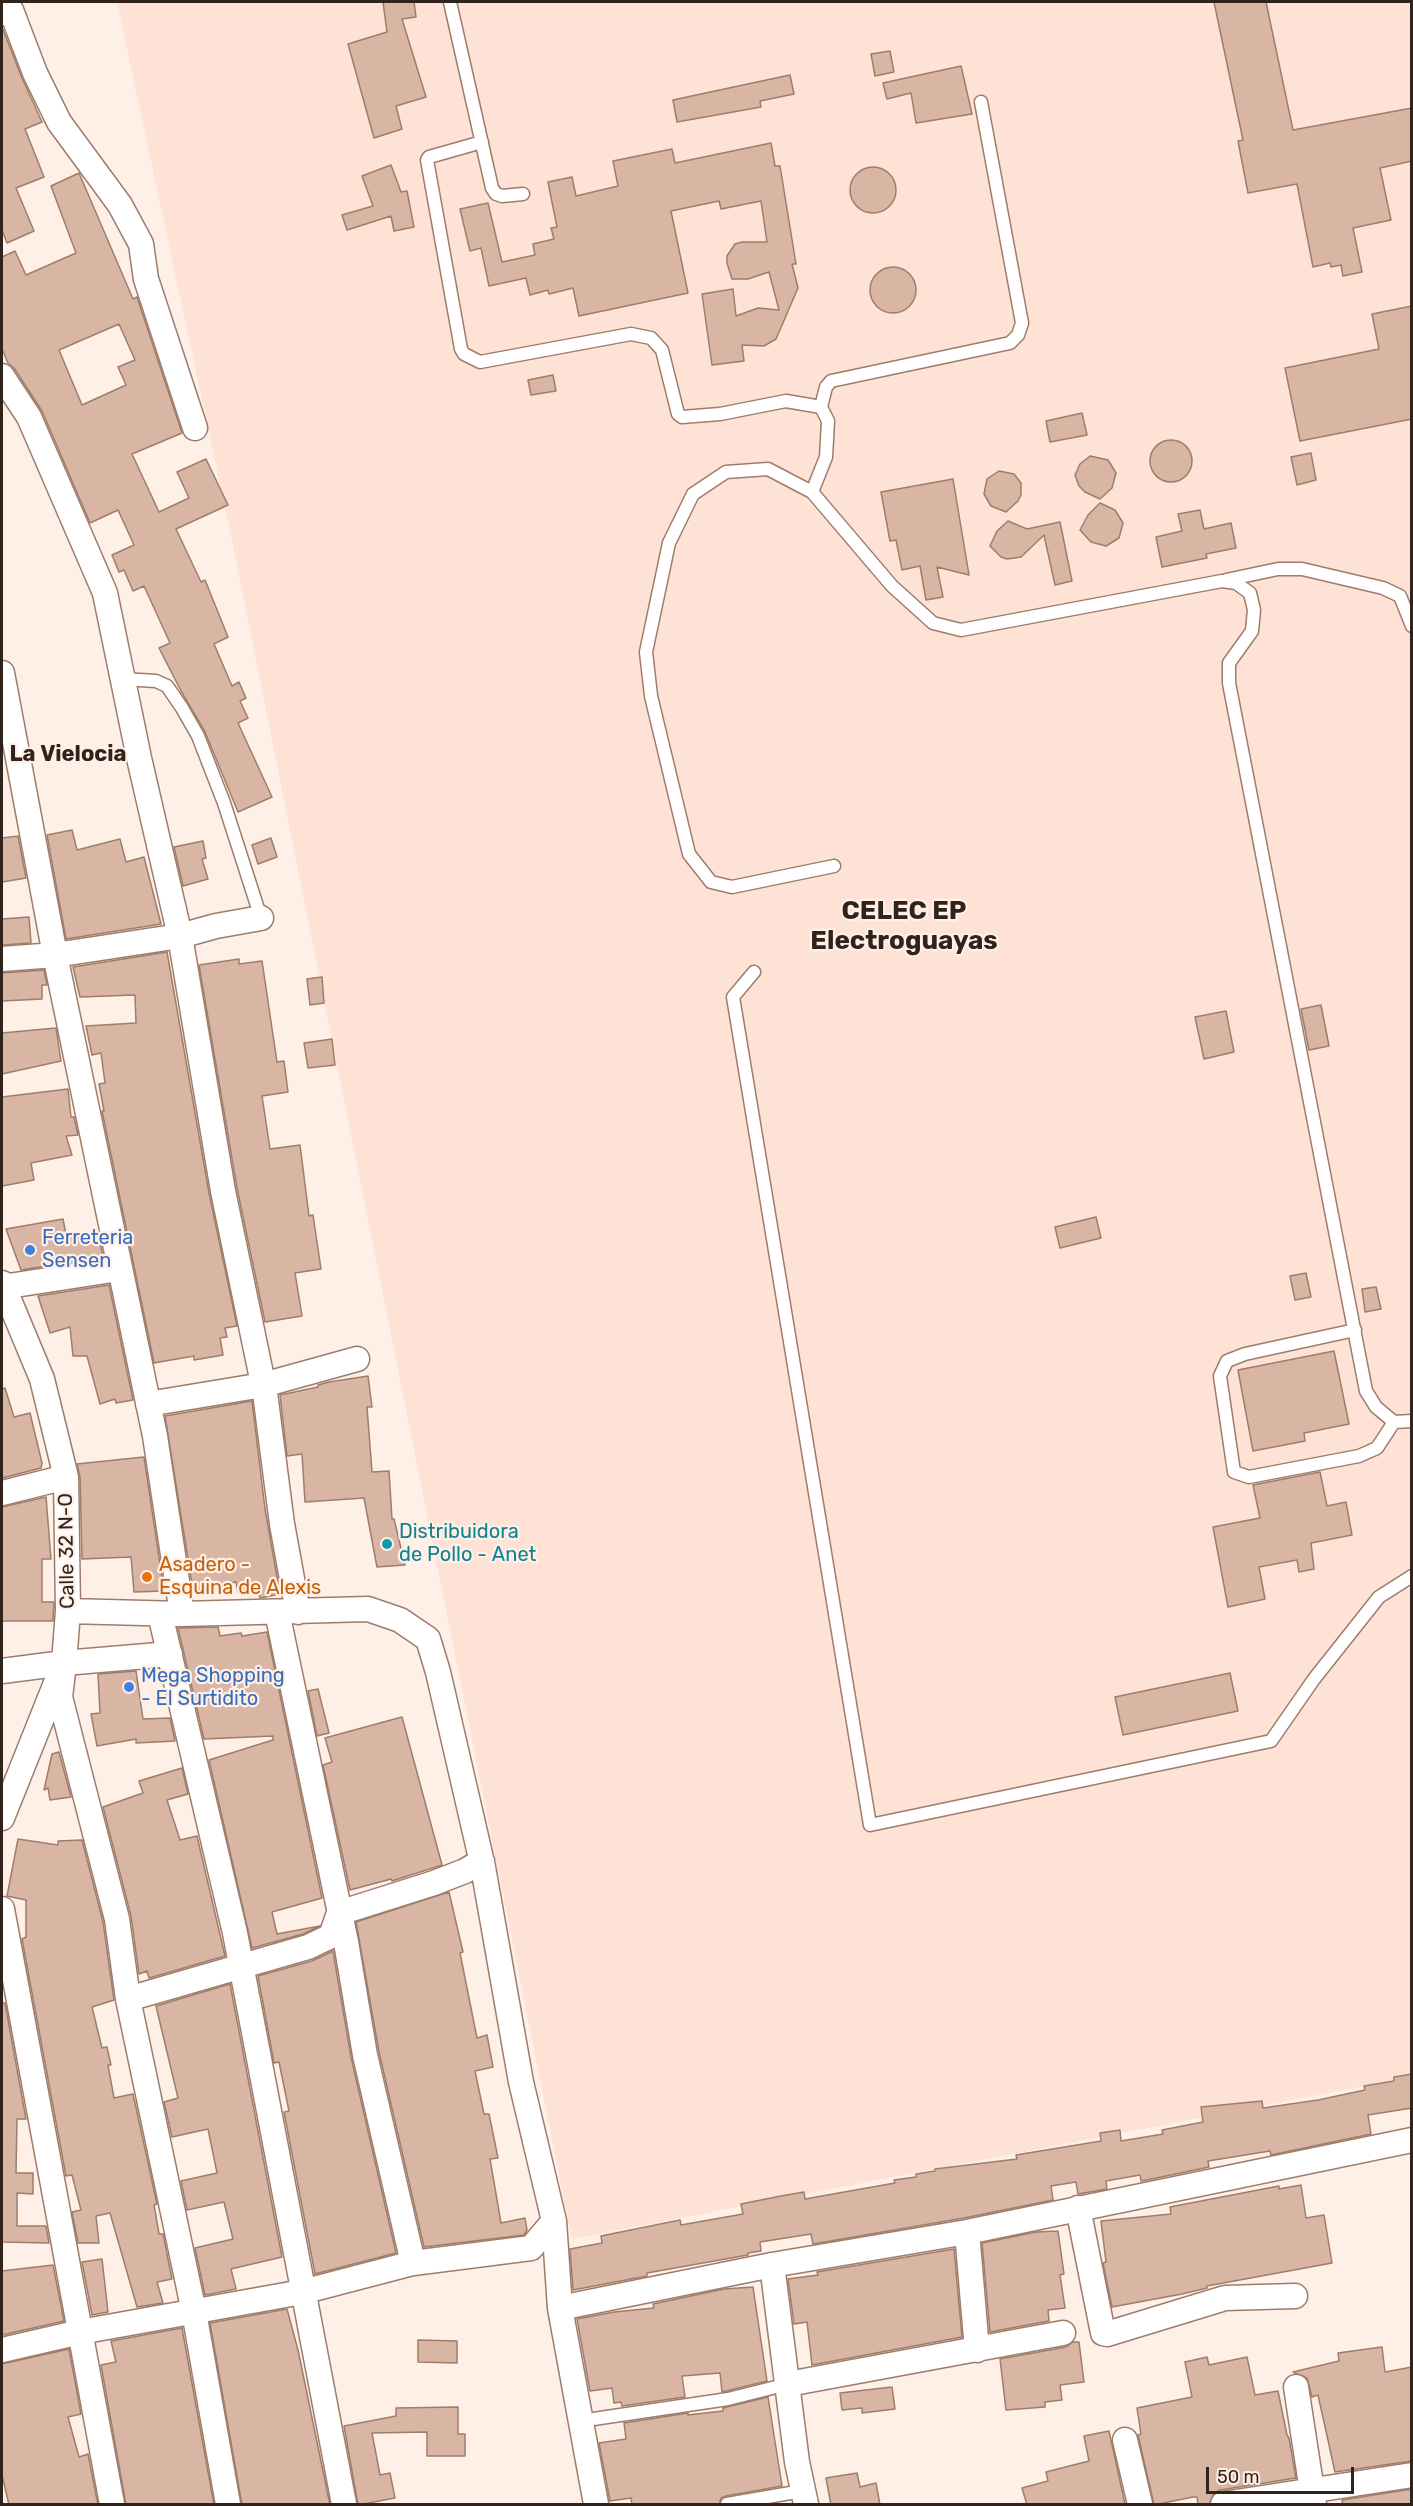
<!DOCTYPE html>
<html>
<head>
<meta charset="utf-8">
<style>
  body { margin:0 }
  #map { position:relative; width:1413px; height:2506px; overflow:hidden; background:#feefe7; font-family:Rubik,sans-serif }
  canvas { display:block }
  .frame { position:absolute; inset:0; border:3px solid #30231c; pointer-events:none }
  .scale { position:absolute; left:1206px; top:2467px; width:148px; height:27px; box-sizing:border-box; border:3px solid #30231c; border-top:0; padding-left:8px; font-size:18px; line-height:21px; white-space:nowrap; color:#30231c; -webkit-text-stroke:4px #feefe7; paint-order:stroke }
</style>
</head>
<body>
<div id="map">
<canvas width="1413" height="2506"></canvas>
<div class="frame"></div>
<div class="scale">50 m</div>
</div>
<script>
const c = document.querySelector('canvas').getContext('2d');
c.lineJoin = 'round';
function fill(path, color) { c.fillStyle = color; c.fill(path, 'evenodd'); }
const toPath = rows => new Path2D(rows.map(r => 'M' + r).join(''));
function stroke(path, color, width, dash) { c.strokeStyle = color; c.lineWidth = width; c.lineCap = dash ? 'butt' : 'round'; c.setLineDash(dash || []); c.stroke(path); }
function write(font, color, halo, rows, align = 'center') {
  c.font = font + ' Rubik,sans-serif'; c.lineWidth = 4.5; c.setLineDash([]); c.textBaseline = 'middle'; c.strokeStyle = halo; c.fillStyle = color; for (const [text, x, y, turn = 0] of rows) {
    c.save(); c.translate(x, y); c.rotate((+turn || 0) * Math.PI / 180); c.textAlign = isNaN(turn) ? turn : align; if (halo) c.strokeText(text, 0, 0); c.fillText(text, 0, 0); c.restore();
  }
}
fill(toPath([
  [117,2,1411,2,1411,2077,572,2239,232,540]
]), '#fde2d5');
const building = toPath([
  [383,2,414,2,416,17,402,19,426,97,396,106,402,129,374,138,348,44,387,32,383,2],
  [1214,2,1266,2,1293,130,1412,108,1412,161,1380,168,1391,220,1353,228,1362,272,1343,276,1341,265,1331,267,1330,263,1313,267,1297,184,1248,193,1238,141,1243,140,1214,2],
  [2,27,22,78,42,122,25,129,44,177,16,188,34,231,7,243,2,230,2,27],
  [890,51,894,72,875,76,871,54,890,51],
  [961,66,972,114,916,123,911,93,887,99,883,83,961,66],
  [790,75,794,94,760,101,761,107,677,122,673,100,790,75],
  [771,143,775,166,780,166,796,264,792,264,798,288,776,339,764,346,742,345,744,361,712,365,702,294,733,289,736,316,758,308,779,310,769,272,748,279,732,279,727,263,727,256,735,244,742,242,767,242,761,201,721,209,719,201,671,211,688,293,579,316,573,288,549,294,548,290,530,295,526,278,489,286,481,248,470,251,460,209,488,203,502,262,535,255,533,244,554,239,551,228,557,227,548,182,572,177,576,196,618,186,613,161,672,149,675,163,771,143],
  [391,165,401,192,407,191,414,227,394,231,391,216,347,230,342,215,373,206,362,176,391,165],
  '850 190a23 23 0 1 1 46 0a23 23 0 1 1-46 0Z',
  [79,173,133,299,137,297,182,433,132,454,159,512,189,498,177,472,206,459,228,505,176,529,201,582,205,580,228,637,214,644,232,686,239,682,246,698,240,701,248,718,238,723,272,797,238,812,205,732,181,691,159,648,170,643,144,586,133,591,124,570,119,572,112,555,134,545,118,510,90,523,42,411,14,368,8,363,2,349,2,257,15,251,26,275,76,253,51,186,79,173],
  [119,324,135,360,118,367,126,385,82,405,59,350,119,324],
  '870 290a23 23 0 1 1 46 0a23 23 0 1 1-46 0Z',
  [1412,306,1412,419,1300,441,1285,368,1379,349,1372,314,1412,306],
  [553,375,556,391,531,395,528,380,553,375],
  [1082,413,1087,435,1050,442,1046,421,1082,413],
  '1150 461a21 21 0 1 1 42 0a21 21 0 1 1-42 0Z',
  [1311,453,1316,480,1297,485,1291,457,1311,453],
  [1090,456,1108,460,1116,473,1112,488,1100,499,1085,492,1079,486,1075,475,1080,464,1090,456],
  [999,471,1014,474,1021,483,1021,495,1018,501,1006,512,991,506,984,494,987,479,999,471],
  [953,479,969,575,937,567,943,597,926,600,920,566,902,570,896,540,890,541,881,492,953,479],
  [1100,503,1115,510,1123,523,1119,538,1106,546,1091,542,1080,530,1088,515,1100,503],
  [1200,510,1204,529,1231,523,1236,548,1206,554,1207,558,1162,567,1156,537,1182,531,1178,514,1200,510],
  [1008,521,1027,529,1060,522,1072,581,1055,585,1044,535,1021,557,1007,559,1001,557,990,546,997,531,1008,521],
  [72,830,77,850,120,839,126,862,144,857,161,924,66,939,47,835,72,830],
  [18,836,26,878,2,882,2,838,18,836],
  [271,838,277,857,258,864,252,845,271,838],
  [203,841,206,858,202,859,208,879,183,886,174,847,203,841],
  [29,917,31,943,2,945,2,919,29,917],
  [167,952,209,1193,237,1326,225,1328,227,1337,220,1338,223,1355,194,1360,194,1356,154,1363,102,1111,104,1111,99,1084,105,1083,101,1053,92,1055,86,1026,136,1023,135,995,80,997,73,967,167,952],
  [239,959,239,964,262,961,277,1062,284,1061,288,1092,262,1096,270,1149,300,1145,309,1216,313,1215,321,1269,295,1273,302,1316,265,1322,237,1188,199,965,239,959],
  [44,970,47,985,42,985,42,999,2,1001,2,973,44,970],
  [322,977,324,1003,310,1005,307,979,322,977],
  [1321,1005,1329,1046,1309,1050,1301,1009,1321,1005],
  [1226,1011,1234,1052,1204,1059,1195,1017,1226,1011],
  [56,1028,61,1061,2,1074,2,1033,56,1028],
  [332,1039,335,1065,308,1068,304,1043,332,1039],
  [68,1089,71,1117,74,1117,78,1135,66,1136,72,1155,31,1163,34,1180,2,1186,2,1097,68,1089],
  [1096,1217,1101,1238,1060,1248,1055,1227,1096,1217],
  [63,1219,67,1239,98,1233,103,1257,21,1270,6,1229,63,1219],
  [1306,1273,1311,1297,1295,1300,1290,1276,1306,1273],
  [109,1285,133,1400,116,1403,115,1399,100,1404,87,1356,73,1356,70,1327,50,1333,38,1296,109,1285],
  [1376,1287,1381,1309,1365,1312,1362,1289,1376,1287],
  [1334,1351,1349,1424,1304,1433,1305,1441,1253,1451,1238,1370,1334,1351],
  [368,1376,372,1407,367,1407,372,1472,389,1471,392,1519,394,1519,405,1565,377,1567,364,1498,305,1502,302,1454,287,1456,280,1395,318,1387,318,1385,329,1382,368,1376],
  [5,1388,14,1417,30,1413,42,1463,41,1468,2,1478,2,1389,5,1388],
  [252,1401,265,1509,280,1594,260,1598,257,1588,238,1592,236,1582,193,1590,165,1416,252,1401],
  [144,1457,164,1591,134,1592,131,1557,82,1559,80,1477,77,1464,144,1457],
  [1320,1472,1327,1506,1346,1502,1352,1535,1311,1543,1314,1569,1299,1572,1297,1560,1259,1567,1265,1599,1228,1607,1213,1527,1260,1518,1253,1485,1320,1472],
  [46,1497,51,1559,42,1559,42,1602,54,1602,53,1621,2,1621,2,1507,46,1497],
  [218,1627,220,1636,241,1633,242,1636,267,1632,322,1898,272,1912,277,1934,320,1926,303,1934,252,1948,209,1760,273,1740,273,1736,204,1739,178,1628,218,1627],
  [136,1671,143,1719,170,1718,175,1741,136,1743,136,1739,97,1746,91,1714,100,1713,98,1674,136,1671],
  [1230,1673,1238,1711,1123,1735,1115,1697,1230,1673],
  [318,1689,329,1733,317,1736,308,1691,318,1689],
  [402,1717,442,1865,392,1881,391,1879,350,1890,323,1765,332,1762,325,1738,402,1717],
  [59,1752,71,1797,50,1800,48,1788,44,1790,52,1754,59,1752],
  [182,1768,188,1794,167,1800,180,1840,197,1836,225,1956,149,1978,147,1971,139,1974,131,1916,103,1807,143,1793,139,1781,182,1768],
  [18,1839,58,1845,58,1841,82,1840,103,1922,114,2000,92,2007,102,2048,107,2047,111,2065,108,2065,114,2098,133,2094,157,2204,154,2205,159,2234,163,2234,172,2279,157,2282,163,2303,137,2307,110,2213,96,2216,99,2243,78,2243,72,2212,81,2210,72,2175,66,2176,22,1939,26,1937,26,1900,7,1896,18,1839],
  [449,1892,463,1952,460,1953,477,2038,487,2035,493,2067,475,2071,484,2114,489,2114,498,2158,490,2159,501,2223,525,2218,527,2230,524,2235,424,2247,379,2052,356,1922,449,1892],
  [333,1951,351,2057,396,2253,315,2274,284,2112,289,2111,279,2062,274,2063,258,1976,312,1961,333,1951],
  [230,1984,282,2257,231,2269,236,2289,205,2295,195,2248,233,2239,224,2202,187,2210,181,2181,217,2173,208,2129,172,2137,164,2102,178,2098,156,2006,230,1984],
  [2,2003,5,2003,26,2119,17,2119,16,2173,33,2173,33,2194,17,2193,17,2226,46,2226,49,2243,2,2242,2,2003],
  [1412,2074,1412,2108,1368,2115,1371,2134,1271,2155,1270,2151,1208,2161,1209,2167,1147,2180,1141,2181,1140,2175,1106,2181,1107,2189,1078,2194,1076,2182,1051,2186,1053,2200,964,2218,813,2244,811,2234,760,2242,761,2251,748,2253,748,2255,647,2273,647,2276,573,2290,570,2249,602,2243,601,2236,680,2220,681,2225,743,2214,741,2204,781,2196,804,2192,805,2199,895,2183,894,2180,916,2177,916,2174,935,2171,935,2169,1017,2159,1016,2155,1101,2141,1100,2133,1120,2130,1121,2141,1163,2134,1162,2130,1203,2122,1201,2107,1262,2101,1263,2108,1318,2100,1365,2090,1364,2086,1394,2081,1394,2077,1412,2074],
  [1301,2185,1306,2218,1324,2215,1332,2263,1207,2286,1207,2288,1182,2294,1112,2307,1103,2263,1106,2262,1101,2221,1171,2214,1170,2207,1279,2186,1279,2189,1301,2185],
  [1058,2231,1064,2274,1060,2275,1065,2308,1048,2310,1049,2321,990,2332,982,2243,1036,2232,1058,2231],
  [954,2249,962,2337,812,2365,807,2322,794,2324,788,2279,818,2275,817,2272,954,2249],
  [102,2259,108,2312,92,2315,82,2262,102,2259],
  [53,2265,64,2321,2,2335,2,2271,53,2265],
  [753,2287,767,2381,722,2392,720,2373,682,2376,685,2397,622,2406,621,2402,614,2403,612,2388,590,2391,577,2319,614,2312,654,2308,653,2304,724,2289,753,2287],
  [287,2309,298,2350,330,2505,242,2505,210,2323,287,2309],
  [182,2328,214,2505,126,2505,101,2365,116,2362,111,2341,182,2328],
  [418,2340,457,2341,457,2363,418,2362,418,2340],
  [1073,2342,1079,2342,1084,2382,1060,2385,1062,2400,1045,2402,1045,2407,1006,2410,1000,2359,1066,2347,1073,2342],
  [1382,2347,1385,2372,1412,2367,1412,2461,1335,2472,1318,2395,1312,2397,1307,2378,1293,2372,1339,2361,1338,2353,1382,2347],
  [69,2349,81,2414,68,2417,79,2457,88,2454,98,2505,9,2505,2,2475,2,2364,69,2349],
  [1207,2357,1209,2365,1247,2357,1255,2395,1278,2391,1287,2435,1289,2438,1296,2478,1220,2490,1214,2493,1209,2505,1198,2505,1197,2497,1193,2497,1154,2505,1138,2435,1141,2434,1137,2408,1192,2397,1185,2362,1207,2357],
  [892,2387,895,2409,862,2413,862,2408,842,2410,840,2393,892,2387],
  [768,2397,782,2486,726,2496,721,2498,719,2505,632,2505,631,2498,610,2501,599,2443,626,2439,624,2423,688,2413,688,2415,723,2411,723,2408,768,2397],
  [458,2407,458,2434,465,2434,465,2456,427,2456,427,2432,372,2433,380,2475,390,2473,395,2498,358,2505,344,2426,396,2416,396,2408,458,2407],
  [1109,2431,1125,2504,1027,2505,1022,2488,1048,2481,1046,2472,1089,2461,1084,2436,1109,2431],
  [857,2473,860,2487,876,2483,880,2505,831,2505,826,2478,857,2473],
  [1412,2489,1412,2505,1343,2505,1342,2500,1412,2489]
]);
fill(building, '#d9b6a3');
stroke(building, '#9e7d6b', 1.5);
const lane = toPath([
  [450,2,492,188,496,194,502,196,523,194],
  [482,142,429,157,427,160,461,349,464,354,480,362,631,334,651,338,662,350,678,414,682,417,720,414,786,401,821,407,828,421,826,457,812,492],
  [821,407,826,387,831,381,1010,343,1018,335,1022,323,981,102],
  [1226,580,1278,569,1302,569,1383,588,1400,596,1412,626],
  [123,679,156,681,167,686,182,708,198,736,224,803,261,918],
  [834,866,732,887,711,882,689,854,651,696,646,652,669,543,693,494,726,472,768,469,812,492,892,586,933,623,961,630,1222,581,1236,583,1250,593,1254,610,1252,631,1229,663,1229,683,1366,1391,1376,1407,1394,1422,1412,1421],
  [754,972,733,997,870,1825,1271,1741,1314,1679,1379,1597,1412,1576],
  [1355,1330,1245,1354,1227,1361,1220,1376,1234,1472,1249,1477,1359,1456,1377,1448,1394,1422],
  [580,2421,728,2399,788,2384],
  [727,2504,802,2491]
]);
const street = toPath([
  [2,13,11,10,35,73,59,122,120,205,141,244,146,279,195,428],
  [2,376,29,417,105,593,139,758,180,936,223,1191,265,1393,282,1524,298,1612],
  [2,673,55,955,155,1436,182,1614],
  [2,959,55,955,180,936,216,926,261,918],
  [2,1283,42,1379,66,1477,68,1611,64,1663,2,1818],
  [2,1287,119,1269],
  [148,1404,263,1385,357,1359],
  [2,1493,66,1477],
  [68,1611,182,1614,368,1609,400,1620,428,1639,438,1672,483,1867,521,2082,554,2221,560,2308,596,2504],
  [277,1612,346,1942,365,2055,413,2263],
  [160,1614,235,1933,344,2504],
  [64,1663,60,1697,117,1919,128,1999,194,2312,228,2504],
  [2,1671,64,1663,170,1654],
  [2,1909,112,2504],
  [128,1999,308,1947,331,1936,339,1913,434,1883,465,1871,482,1861],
  [1078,2208,1103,2333,1107,2334,1225,2298,1295,2296],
  [967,2232,977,2350],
  [772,2265,797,2462,806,2504],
  [560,2308,772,2265,967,2232,1412,2140],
  [2,2350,80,2332,302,2292,413,2263,531,2248,554,2221],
  [788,2384,1063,2333],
  [1296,2387,1314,2504],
  [1125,2440,1140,2504],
  [1223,2504,1412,2475]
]);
stroke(lane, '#9e7c6c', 15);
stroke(street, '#9e7c6c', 27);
stroke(lane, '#fff', 12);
stroke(street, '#fff', 24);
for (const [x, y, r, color] of [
  [30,1250,6,"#3f7fe0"],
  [387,1544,6,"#0f9aa8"],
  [147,1577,6,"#e8710a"],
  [129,1687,6,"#3f7fe0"]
]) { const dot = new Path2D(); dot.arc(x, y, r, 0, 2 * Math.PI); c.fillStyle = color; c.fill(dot); stroke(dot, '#feefe7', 2); }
write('20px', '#366cbe', '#feefe7', [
  ["Ferreteria",42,1238],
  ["Sensen",42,1261],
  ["Mega Shopping",141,1676],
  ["- El Surtidito",141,1699]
], 'left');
write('20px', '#0d838f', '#feefe7', [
  ["Distribuidora",399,1532],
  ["de Pollo - Anet",399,1555]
], 'left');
write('20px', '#30231c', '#feefe7', [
  ["Calle 32 N-O",67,1551,-91]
]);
write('20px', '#c56008', '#feefe7', [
  ["Asadero -",159,1565],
  ["Esquina de Alexis",159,1588]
], 'left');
write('bold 22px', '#30231c', '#feefe7', [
  ["La Vielocia",68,755]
]);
write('bold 26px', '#30231c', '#feefe7', [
  ["CELEC EP",904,911],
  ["Electroguayas",904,941]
]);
</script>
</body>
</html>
